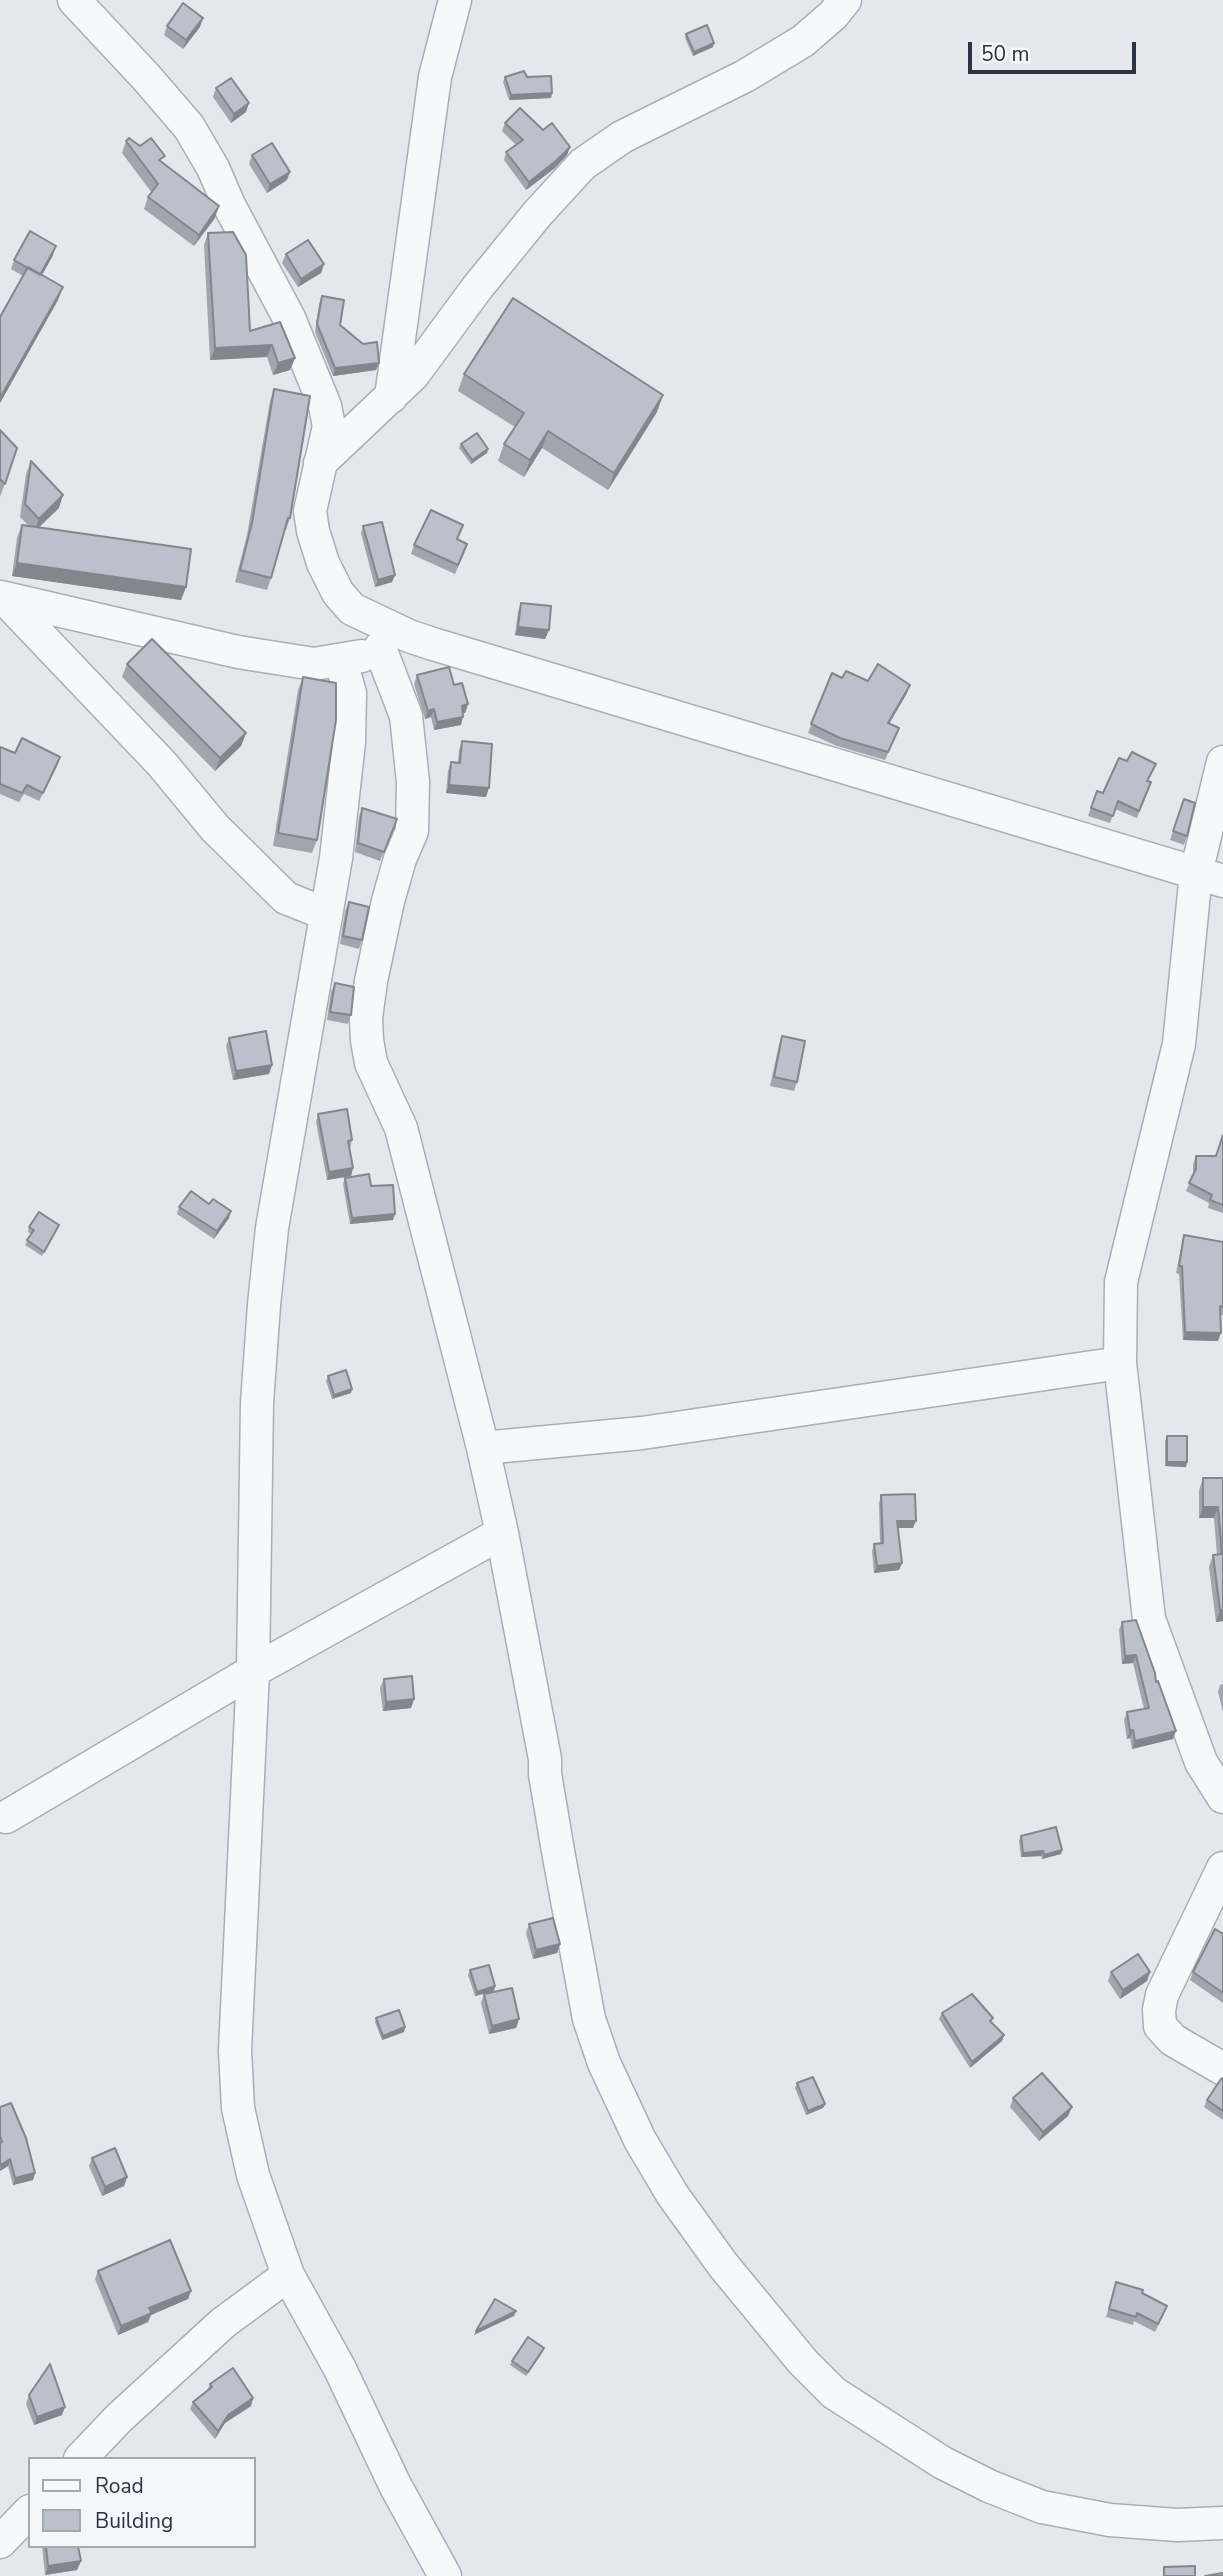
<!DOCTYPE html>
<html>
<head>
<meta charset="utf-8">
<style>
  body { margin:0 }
  #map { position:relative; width:1223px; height:2576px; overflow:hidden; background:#e4e7ec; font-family:"Nunito Sans",sans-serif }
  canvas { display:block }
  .legend { position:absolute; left:28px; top:2457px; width:228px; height:91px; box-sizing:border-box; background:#f4f6f9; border:2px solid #a4a8b1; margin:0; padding:9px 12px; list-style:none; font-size:21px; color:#2b3445 }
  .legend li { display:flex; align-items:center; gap:14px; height:35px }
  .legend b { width:35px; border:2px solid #a4a8b1 }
  .scale { position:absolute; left:968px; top:42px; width:168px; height:32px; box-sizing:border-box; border:4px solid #2b3445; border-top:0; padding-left:9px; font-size:21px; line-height:24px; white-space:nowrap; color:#2b3445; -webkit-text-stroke:5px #f4f6f9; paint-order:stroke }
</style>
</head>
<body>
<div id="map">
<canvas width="1223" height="2576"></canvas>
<ul class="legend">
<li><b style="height:9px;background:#f7f8fa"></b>Road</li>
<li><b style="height:19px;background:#bbc0ca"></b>Building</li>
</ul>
<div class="scale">50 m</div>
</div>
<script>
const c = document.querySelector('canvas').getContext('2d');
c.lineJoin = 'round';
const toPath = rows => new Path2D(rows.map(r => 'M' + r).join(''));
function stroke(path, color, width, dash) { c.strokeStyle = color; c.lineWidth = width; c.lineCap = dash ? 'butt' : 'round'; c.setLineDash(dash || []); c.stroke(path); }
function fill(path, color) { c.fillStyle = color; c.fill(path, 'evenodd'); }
const minor = toPath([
  [74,0,146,77,189,127,213,168,229,205,289,318,325,406,329,426,310,511,313,531,323,563,338,593,352,609,409,636,433,644,1223,881],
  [391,397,435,77,455,0],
  [320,463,413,375,477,288,538,213,583,164,622,137,745,76,803,41,833,15,845,0],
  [1,597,238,652,314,664,362,656],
  [4,598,162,764,215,828,286,898,326,914],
  [380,648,406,716,413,782,412,831,400,859,388,901,371,981,366,1018,367,1040,371,1063,401,1128,483,1448,502,1533,545,1759,545,1774,558,1851,589,2019,604,2063,640,2140,672,2194,723,2265,803,2362,834,2393,943,2463,989,2486,1042,2507,1110,2520,1177,2525,1223,2523],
  [341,661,350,693,349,742,336,858,272,1228,264,1305,257,1403,253,1671,235,2051,238,2108,253,2175,288,2275,340,2369,395,2485,445,2576],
  [1223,762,1196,873,1179,1044,1121,1282,1120,1363,1149,1619,1201,1762,1223,1797],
  [483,1448,642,1433,1120,1363],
  [6,1817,253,1671,502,1533],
  [1223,1868,1162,1995,1159,2010,1160,2026,1173,2040,1223,2069],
  [80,2459,119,2418,223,2323,288,2275],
  [0,2542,30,2511]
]);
stroke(minor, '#a9aeb7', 35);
stroke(minor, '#f7f8fa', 32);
fill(toPath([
  [167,26,200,27,183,49,164,35],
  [686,34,713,47,693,56,685,38],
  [505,77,527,77,552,93,551,98,509,100,503,82],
  [216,88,246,112,231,123,213,97],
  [505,123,543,130,570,147,567,155,555,168,526,190,504,160,506,152,516,145,502,131],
  [126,141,162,163,215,218,194,246,144,209,148,197,152,193,122,153],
  [252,155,287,180,267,193,249,164],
  [208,233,250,331,295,358,290,370,273,375,267,357,210,360,204,245],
  [286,254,324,264,321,273,298,287,282,263],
  [53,255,42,275,58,300,0,403,0,317,23,276,11,269,14,260],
  [322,296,340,325,379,363,376,370,333,376,315,332,319,304],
  [464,374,657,412,608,490,542,448,524,477,498,461,504,444,515,427,458,391],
  [274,389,290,518,286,530,284,530,271,578,267,590,235,582,247,535,270,401],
  [0,430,17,448,0,497],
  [461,444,488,449,487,453,471,464,459,448],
  [31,461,59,508,38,528,186,587,181,600,12,576,17,538,22,525,29,526,20,517,26,474],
  [363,526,395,575,392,582,375,587,361,533],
  [457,540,464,553,455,574,411,554,414,545],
  [521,603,549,630,545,639,515,635,518,612],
  [127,664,246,733,241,746,215,771,122,677],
  [832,673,842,678,868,681,907,693,889,723,899,728,885,760,837,746,808,733],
  [417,675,454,685,468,704,465,713,463,713,461,725,434,730,431,717,425,719,414,684],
  [303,677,317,840,312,853,273,846,298,690],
  [462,741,486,797,446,793,448,771,451,762,458,762,459,750],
  [0,747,57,766,39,801,24,794,19,802,0,794],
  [1153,771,1148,781,1151,782,1137,818,1115,809,1110,823,1088,816,1097,791,1103,793],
  [1184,799,1187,836,1184,845,1170,840],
  [362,808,397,819,380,861,355,852,359,817],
  [349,902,362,940,359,949,340,944,345,911],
  [335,983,351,1015,348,1024,327,1020,331,992],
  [782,1036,797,1082,794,1091,770,1086,779,1045],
  [229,1038,272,1065,269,1074,233,1080,226,1046],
  [318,1114,352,1140,350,1148,353,1168,351,1176,327,1180,316,1122],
  [1223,1134,1223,1213,1208,1208,1209,1203,1186,1191,1193,1175,1193,1164,1196,1156,1216,1156],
  [345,1178,371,1186,393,1220,350,1224,343,1184],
  [179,1207,229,1218,214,1239,177,1214],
  [59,1225,42,1256,25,1245,31,1234,28,1232,29,1227],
  [1184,1235,1223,1242,1223,1315,1220,1315,1218,1341,1183,1340,1179,1274,1176,1273,1182,1243],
  [328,1376,351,1393,332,1399,326,1381],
  [1167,1436,1186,1467,1165,1466,1165,1441],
  [1203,1478,1223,1478,1223,1621,1216,1622,1209,1567,1213,1555,1217,1555,1214,1518,1199,1518,1199,1490],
  [881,1495,913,1528,898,1528,902,1563,899,1570,874,1573,872,1551,874,1544,880,1544,879,1503],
  [1122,1622,1156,1682,1173,1739,1132,1749,1130,1738,1127,1739,1124,1720,1127,1712,1144,1709,1133,1663,1122,1664,1119,1630],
  [384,1679,414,1699,411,1708,383,1711,380,1688],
  [1223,1684,1223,1712,1218,1692,1220,1685],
  [1021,1836,1062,1850,1061,1854,1042,1859,1041,1856,1021,1857,1019,1841],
  [529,1924,560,1944,557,1953,533,1959,526,1933],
  [1223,1934,1223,2003,1190,1980,1193,1972],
  [470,1970,495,1986,494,1991,475,1996,468,1975],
  [1111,1972,1150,1972,1147,1981,1120,1999,1108,1981],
  [484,1994,519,2019,516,2028,489,2034,481,2003],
  [942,2013,991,2023,1004,2035,1002,2041,970,2068,939,2019],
  [376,2018,405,2027,404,2032,382,2040,375,2022],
  [1223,2078,1223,2120,1204,2107,1207,2100],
  [797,2083,825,2104,823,2108,806,2115,795,2088],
  [1013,2098,1068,2116,1039,2141,1010,2107],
  [0,2107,35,2173,33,2180,13,2185,8,2166,0,2171],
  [92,2158,127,2177,124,2186,102,2196,89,2166],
  [98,2271,191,2291,188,2299,151,2315,148,2322,118,2335,95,2279],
  [1114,2290,1142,2293,1164,2313,1155,2332,1134,2321,1133,2325,1106,2317],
  [542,2353,526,2376,510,2365,512,2361],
  [210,2384,253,2398,251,2406,225,2423,215,2439,190,2409,193,2402,207,2391],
  [29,2395,62,2415,34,2425,26,2404],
  [42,2546,78,2546,81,2561,77,2570,45,2575]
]), '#a1a5ae');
fill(toPath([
  [203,18,200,27,183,49,186,40],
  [714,43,713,47,693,56,694,52],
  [552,93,551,98,509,100,511,95],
  [249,103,246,112,231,123,234,114],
  [570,147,567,155,555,168,526,190,529,182],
  [290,172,287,180,267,193,270,184],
  [219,206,215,218,194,246,199,235],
  [56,246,53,255,37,284,40,275],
  [324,264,321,273,298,287,301,279],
  [63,287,58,300,0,403,0,398],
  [272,345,267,357,210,360,215,348],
  [295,358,290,370,273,375,278,363],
  [379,363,376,370,333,376,335,368],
  [663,395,657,412,608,490,614,473],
  [548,431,542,448,524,477,530,460],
  [488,449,487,453,471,464,472,460],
  [63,495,59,508,34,532,39,519],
  [17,563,186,587,181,600,12,576],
  [395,575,392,582,375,587,378,580],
  [518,627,549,630,545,639,515,635],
  [910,685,907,693,885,731,888,723],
  [468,704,465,713,459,714,462,706],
  [434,709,431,717,425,719,428,711],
  [463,717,461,725,434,730,437,722],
  [246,733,241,746,215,771,220,758],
  [60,757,57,766,39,801,43,793],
  [449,785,489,788,486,797,446,793],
  [272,1065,269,1074,233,1080,236,1071],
  [353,1168,351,1176,327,1180,329,1172],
  [231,1211,229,1218,214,1239,217,1231],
  [395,1214,393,1220,350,1224,352,1218],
  [1185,1332,1221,1333,1218,1341,1183,1340],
  [352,1389,351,1393,332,1399,334,1395],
  [1167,1462,1187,1462,1186,1467,1165,1466],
  [1203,1507,1218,1507,1214,1518,1199,1518],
  [897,1521,916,1521,913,1528,894,1528],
  [902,1563,899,1570,874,1573,877,1566],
  [1220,1610,1223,1610,1223,1621,1216,1622],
  [1136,1655,1133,1663,1122,1664,1125,1656],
  [414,1699,411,1708,383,1711,386,1702],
  [1133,1730,1130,1738,1127,1739,1130,1731],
  [1176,1731,1173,1739,1132,1749,1135,1741],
  [1062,1850,1061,1854,1042,1859,1044,1855],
  [1043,1851,1041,1856,1021,1857,1023,1853],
  [560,1944,557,1953,533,1959,536,1950],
  [1150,1972,1147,1981,1120,1999,1123,1990],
  [495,1986,494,1991,475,1996,477,1992],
  [519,2019,516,2028,489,2034,492,2026],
  [405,2027,404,2032,382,2040,383,2036],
  [1004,2035,1002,2041,970,2068,972,2062],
  [825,2104,823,2108,806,2115,808,2111],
  [1072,2107,1068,2116,1039,2141,1043,2132],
  [10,2159,8,2166,0,2171,1,2165],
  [35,2173,33,2180,13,2185,15,2178],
  [127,2177,124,2186,102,2196,105,2187],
  [191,2291,188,2299,151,2315,148,2322,118,2335,121,2326,149,2308],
  [516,2311,514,2316,474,2335,476,2331],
  [544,2348,542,2353,526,2376,528,2372],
  [253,2398,251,2406,225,2423,215,2439,218,2431,228,2415],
  [65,2407,62,2415,34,2425,37,2417],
  [81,2561,77,2570,45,2575,48,2566]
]), '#83868d');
const building = toPath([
  [183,3,203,18,186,40,167,26,183,3],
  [707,25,714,43,694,52,686,34,707,25],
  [524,71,527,77,551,76,552,93,511,95,505,77,524,71],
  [231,78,249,103,234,114,216,88,231,78],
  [520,108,543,130,552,123,570,147,557,160,529,182,506,152,523,140,505,123,520,108],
  [129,138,140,146,151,138,165,156,159,160,219,206,199,235,148,197,158,184,126,141,129,138],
  [272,143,290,172,270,184,252,155,272,143],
  [30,231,56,246,40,275,14,260,30,231],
  [233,232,246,255,250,331,280,322,295,358,278,363,272,345,215,348,208,233,233,232],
  [308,240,324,264,301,279,286,254,308,240],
  [28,267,63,287,0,398,0,317,28,267],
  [322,296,344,300,340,325,363,344,377,342,379,363,335,368,317,324,322,296],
  [513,298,663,395,614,473,548,431,530,460,504,444,524,413,464,374,513,298],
  [274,389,310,396,290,518,288,518,271,578,240,570,252,523,274,389],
  [0,430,17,448,5,484,0,479,0,430],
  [477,433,488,449,472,460,461,444,477,433],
  [31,461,63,495,39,519,25,504,31,461],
  [431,510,463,525,457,539,467,544,458,565,414,545,431,510],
  [382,522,395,575,378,580,363,526,382,522],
  [22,525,191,549,186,587,17,563,22,525],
  [521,603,551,606,549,630,518,627,521,603],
  [152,639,246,733,220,758,127,664,152,639],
  [878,664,910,685,888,723,899,728,888,752,840,738,811,724,832,673,842,678,846,671,868,681,878,664],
  [449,667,454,685,462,683,468,704,462,706,463,717,437,722,434,709,428,711,417,675,449,667],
  [303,677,336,683,336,720,317,840,278,833,303,677],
  [22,738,60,757,43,793,27,785,22,793,0,784,0,747,15,753,22,738],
  [462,741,492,744,489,788,449,785,451,762,460,763,462,741],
  [1132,752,1156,764,1147,781,1151,782,1139,811,1118,801,1113,816,1091,808,1097,791,1103,793,1119,758,1127,761,1132,752],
  [1184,799,1195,803,1187,836,1173,831,1184,799],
  [362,808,397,819,384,852,358,843,362,808],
  [349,902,369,907,362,940,343,936,349,902],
  [335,983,354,987,351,1015,330,1012,335,983],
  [266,1031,272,1065,236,1071,229,1038,266,1031],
  [782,1036,805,1041,797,1082,774,1077,782,1036],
  [347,1109,352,1140,348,1141,353,1168,329,1172,318,1114,347,1109],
  [1223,1135,1223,1205,1210,1200,1212,1195,1189,1183,1196,1169,1196,1156,1216,1156,1223,1135],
  [369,1174,371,1186,393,1185,395,1214,352,1218,345,1178,369,1174],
  [191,1191,209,1204,213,1199,231,1211,217,1231,179,1207,191,1191],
  [39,1212,59,1225,44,1252,27,1240,34,1230,29,1227,39,1212],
  [1184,1235,1223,1242,1223,1307,1220,1306,1221,1333,1185,1332,1182,1266,1179,1266,1184,1235],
  [346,1370,352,1389,334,1395,328,1376,346,1370],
  [1167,1436,1187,1436,1187,1462,1167,1462,1167,1436],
  [1203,1478,1223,1478,1223,1610,1220,1610,1213,1555,1222,1554,1218,1507,1203,1507,1203,1478],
  [915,1494,916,1521,897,1521,902,1563,877,1566,874,1544,883,1543,881,1495,915,1494],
  [1136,1620,1155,1673,1156,1682,1158,1681,1176,1731,1135,1741,1133,1730,1130,1731,1127,1712,1149,1708,1136,1655,1125,1656,1122,1622,1136,1620],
  [412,1676,414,1699,386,1702,384,1679,412,1676],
  [1056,1827,1062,1850,1044,1855,1043,1851,1023,1853,1021,1836,1056,1827],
  [553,1918,560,1944,536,1950,529,1924,553,1918],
  [1215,1929,1223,1934,1223,1993,1193,1972,1215,1929],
  [1138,1954,1150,1972,1123,1990,1111,1972,1138,1954],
  [489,1965,495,1986,477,1992,470,1970,489,1965],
  [512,1988,519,2019,492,2026,484,1994,512,1988],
  [972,1994,993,2018,990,2021,1004,2035,972,2062,942,2013,972,1994],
  [399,2010,405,2027,383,2036,376,2018,399,2010],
  [1042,2073,1072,2107,1043,2132,1013,2098,1042,2073],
  [813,2077,825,2104,808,2111,797,2083,813,2077],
  [1223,2078,1223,2111,1207,2100,1221,2079,1223,2078],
  [11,2103,26,2138,35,2173,15,2178,10,2159,1,2165,0,2162,0,2143,2,2142,0,2136,0,2107,11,2103],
  [115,2148,127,2177,105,2187,92,2158,115,2148],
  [170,2240,191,2291,149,2308,152,2313,121,2326,98,2271,170,2240],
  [1116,2282,1143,2290,1142,2293,1167,2306,1158,2324,1137,2313,1136,2317,1109,2309,1116,2282],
  [495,2299,516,2311,476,2331,495,2299],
  [528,2337,544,2348,528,2372,512,2361,528,2337],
  [50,2364,65,2407,37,2417,29,2395,50,2364],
  [233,2368,253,2398,228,2415,218,2431,193,2402,212,2387,210,2384,233,2368],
  [46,2546,78,2546,81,2561,48,2566,46,2546],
  [1195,2566,1195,2576,1164,2576,1164,2567,1195,2566],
  [1223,2573,1223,2576,1205,2576,1223,2573]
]);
fill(building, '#bbc0ca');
stroke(building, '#83868d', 2);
</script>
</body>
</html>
